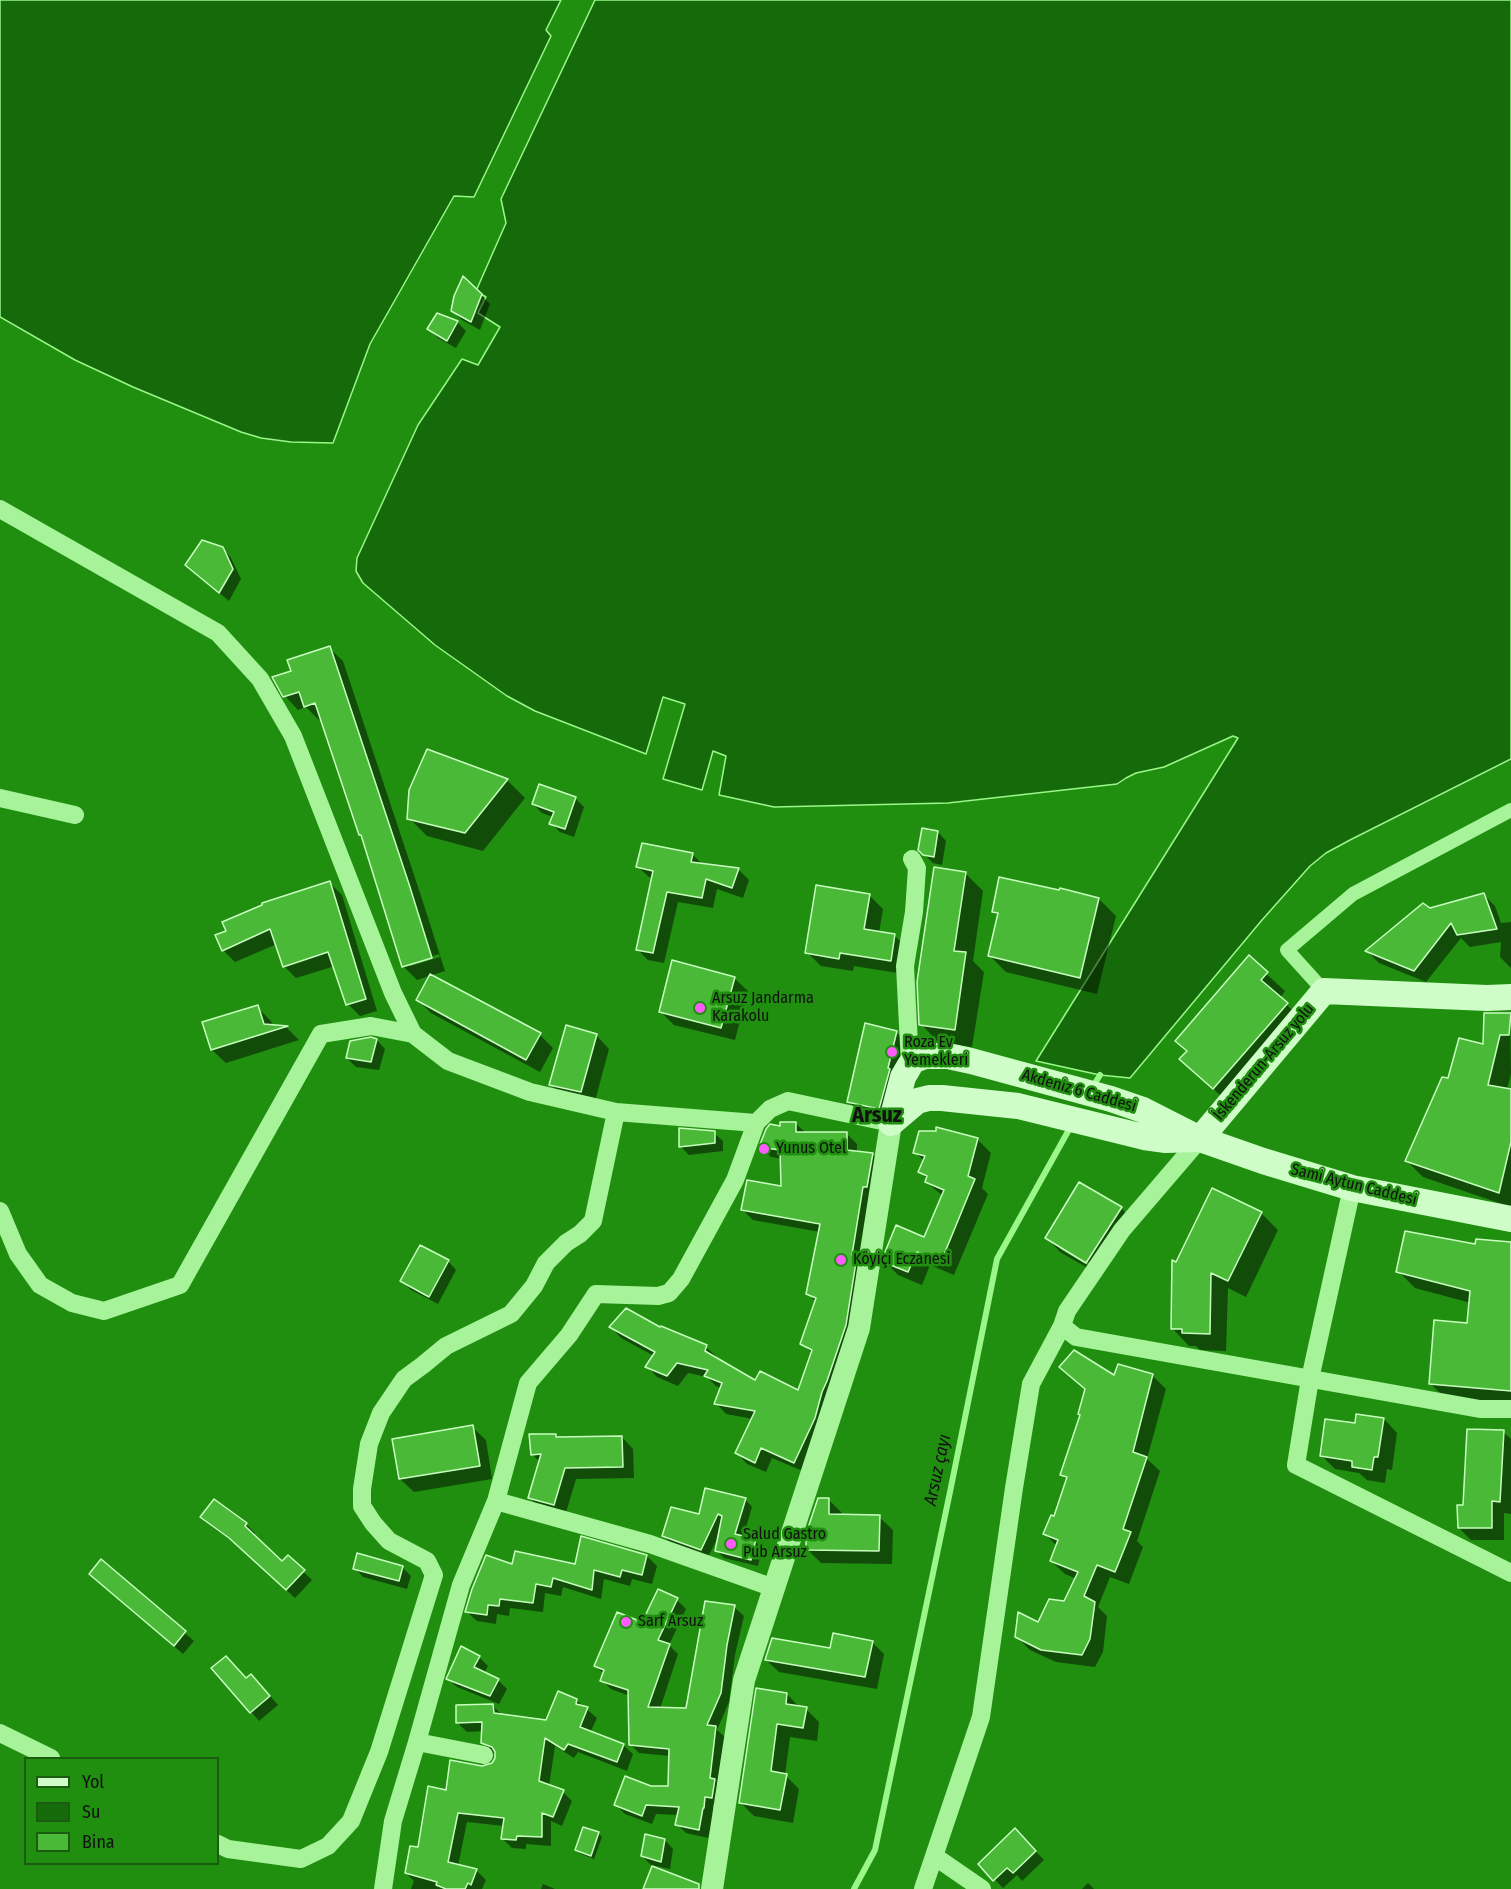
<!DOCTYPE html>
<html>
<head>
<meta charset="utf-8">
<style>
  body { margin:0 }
  #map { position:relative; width:1511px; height:1889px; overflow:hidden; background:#208f10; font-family:"Fira Sans Condensed",sans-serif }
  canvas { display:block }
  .legend { position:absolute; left:24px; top:1757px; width:195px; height:108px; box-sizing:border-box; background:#208f10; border:2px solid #1a5d10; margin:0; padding:8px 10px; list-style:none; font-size:18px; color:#111 }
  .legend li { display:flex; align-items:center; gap:12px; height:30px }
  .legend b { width:30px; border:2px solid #1a5d10 }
</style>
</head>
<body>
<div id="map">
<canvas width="1511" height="1889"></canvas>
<ul class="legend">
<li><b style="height:8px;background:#cffdc8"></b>Yol</li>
<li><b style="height:16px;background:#156b09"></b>Su</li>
<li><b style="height:16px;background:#4ab938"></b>Bina</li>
</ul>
</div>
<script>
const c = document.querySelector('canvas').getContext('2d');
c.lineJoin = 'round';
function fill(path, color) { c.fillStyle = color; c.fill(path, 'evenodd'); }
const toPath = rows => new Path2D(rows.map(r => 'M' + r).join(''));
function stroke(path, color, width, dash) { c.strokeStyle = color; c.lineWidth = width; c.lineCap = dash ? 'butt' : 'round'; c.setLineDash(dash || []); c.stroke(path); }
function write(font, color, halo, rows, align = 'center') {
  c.font = font + ' "Fira Sans Condensed",sans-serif'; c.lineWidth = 5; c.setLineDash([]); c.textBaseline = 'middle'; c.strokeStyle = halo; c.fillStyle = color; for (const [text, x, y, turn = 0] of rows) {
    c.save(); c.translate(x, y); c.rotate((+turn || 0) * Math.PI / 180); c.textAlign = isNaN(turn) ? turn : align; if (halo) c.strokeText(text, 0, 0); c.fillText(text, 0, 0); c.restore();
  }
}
const water = toPath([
  [0,0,561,0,546,30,551,36,474,197,454,196,370,344,333,443,291,442,261,438,241,432,133,387,75,360,0,317,0,0],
  [595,0,1511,0,1511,759,1350,840,1326,853,1310,866,1262,920,1130,1078,1100,1075,1036,1061,1238,738,1233,736,1164,767,1136,773,1126,778,1117,784,948,803,774,807,719,795,726,756,713,751,702,790,663,779,685,704,663,697,646,754,535,711,507,696,435,645,363,583,356,571,357,558,418,425,462,359,478,365,500,327,478,313,486,297,476,291,506,223,501,199,595,0]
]);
fill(water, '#156b09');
stroke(water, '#9bf78a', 1.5);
fill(toPath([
  [464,278,490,304,480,330,462,320,453,311],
  [457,322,466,331,456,348,438,338,429,329],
  [222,548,231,558,241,579,229,601,196,573],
  [329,648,343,661,422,899,445,971,417,980,403,966,363,837,321,719,319,720,306,707,298,710,285,696],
  [439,954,440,957,410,966,410,963],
  [507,780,525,798,483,851,427,836,409,818],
  [575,798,584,807,574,837,560,832,551,823,553,817,542,813,533,804],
  [938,832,946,841,942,865,933,863,924,854],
  [692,854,703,865,738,869,749,880,743,898,717,889,713,908,678,902,664,963,648,960,637,949,653,878,649,877,637,866],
  [965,873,983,891,973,961,984,972,972,1047,939,1043,921,1024],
  [330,883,342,895,377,1011,360,1016,348,1004,335,966,296,978,284,966,277,944,235,962,223,950,228,932],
  [1483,894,1495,906,1501,923,1511,922,1511,968,1500,957,1501,942,1470,947,1461,938,1426,982,1379,963,1367,951,1430,910],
  [869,895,883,909,879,933,894,935,908,949,904,974,854,966,853,971,821,966,807,952],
  [1099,899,1116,916,1097,994,1006,972,989,955,999,916,994,912],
  [1249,958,1285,991,1280,998,1305,1023,1232,1106,1181,1059,1188,1052],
  [734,978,748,991,735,1040,674,1025,660,1011],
  [418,1000,540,1035,553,1048,540,1072,431,1013],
  [257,1007,271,1021,273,1026,287,1028,299,1040,226,1063,212,1050,204,1023],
  [1510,1014,1511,1074,1507,1089,1511,1090,1511,1207,1423,1177,1407,1161,1449,1080,1484,1046],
  [896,1032,908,1044,891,1120,860,1113,849,1102],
  [596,1035,609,1049,594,1105,565,1098,551,1085],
  [377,1040,385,1049,379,1070,356,1067,347,1058],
  [795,1123,806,1133,846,1133,857,1144,857,1152,872,1154,883,1165,838,1392,805,1472,772,1458,766,1472,747,1464,737,1453,753,1419,726,1414,716,1403,721,1388,716,1386,707,1377,688,1373,678,1386,657,1377,647,1366,654,1356,621,1338,611,1327,660,1329,706,1347,717,1357,716,1359,756,1383,799,1392,813,1354,802,1343,816,1302,808,1293,820,1232,753,1220,743,1210,782,1188,782,1159,771,1157,761,1147,782,1128],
  [714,1133,723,1141,723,1151,689,1155,680,1146],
  [978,1140,991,1153,982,1188,988,1194,954,1275,930,1265,922,1285,898,1275,885,1261,924,1239,943,1196,926,1182,927,1179,920,1172,924,1161,915,1152],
  [1079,1184,1121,1208,1135,1222,1100,1275,1060,1252,1047,1238],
  [1060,1246,1093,1265,1092,1268,1060,1249],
  [1261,1213,1278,1230,1246,1297,1228,1288,1226,1351,1200,1350,1196,1346,1189,1346,1172,1328,1177,1264],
  [1511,1244,1511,1406,1447,1400,1430,1383,1468,1325,1471,1303,1415,1288,1398,1271,1477,1246],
  [448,1261,456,1270,438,1304,411,1290,402,1281],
  [1119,1366,1153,1376,1166,1389,1147,1459,1160,1471,1137,1541,1143,1547,1129,1584,1110,1577,1098,1607,1107,1616,1103,1652,1095,1667,1056,1662,1030,1650,1017,1637,1038,1624,1065,1602,1077,1579,1065,1574,1051,1561,1057,1546,1045,1534,1055,1518,1068,1480,1062,1474,1081,1416,1086,1390,1061,1367,1115,1378],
  [1384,1419,1397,1433,1392,1470,1387,1469,1385,1483,1367,1480,1359,1473,1335,1469,1321,1455,1356,1425],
  [472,1427,486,1440,492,1479,414,1492,400,1479],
  [1503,1432,1511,1439,1511,1514,1504,1513,1504,1540,1471,1540,1459,1528,1465,1506],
  [556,1435,559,1439,622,1437,633,1449,634,1478,576,1479,565,1516,541,1509,530,1498,540,1462,532,1454],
  [745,1499,752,1507,743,1538,755,1541,762,1548,758,1566,724,1558,717,1551,719,1535,708,1557,671,1543,663,1536,700,1516],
  [829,1500,842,1513,842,1516,879,1517,893,1530,892,1564,821,1563,807,1549],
  [215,1501,246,1524,255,1533,253,1536,282,1563,288,1557,312,1580,295,1598,239,1546,211,1526,202,1517],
  [647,1556,657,1566,652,1584,632,1579,630,1586,604,1579,601,1599,563,1587,561,1596,545,1593,543,1612,510,1608,509,1616,497,1614,496,1624,477,1621,467,1612,514,1566,576,1566],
  [102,1561,194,1641,183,1654,100,1583],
  [402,1567,411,1576,407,1589,363,1577,355,1568],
  [658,1591,677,1600,686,1609,669,1645,678,1654,660,1709,688,1710,734,1607,744,1616,735,1655,729,1702,717,1730,725,1737,721,1806,713,1805,713,1817,708,1838,686,1833,677,1824,679,1815,656,1814,652,1824,625,1814,616,1805,651,1787,669,1788,670,1756,639,1753,630,1744,630,1696,611,1689,602,1680,604,1674,595,1666,643,1624],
  [872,1642,884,1654,877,1689,779,1672,766,1660],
  [479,1657,488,1666,484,1673,498,1680,507,1689,499,1704,457,1687,448,1679],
  [213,1668,260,1684,278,1705,259,1721],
  [787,1694,800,1708,806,1709,819,1722,817,1741,790,1737,785,1775,799,1789,793,1823,754,1816,740,1802],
  [576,1700,597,1718,590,1733,623,1745,633,1754,627,1771,578,1752,574,1758,555,1746,549,1786,563,1792,572,1801,562,1826,551,1821,551,1846,526,1844,526,1849,512,1848,503,1839,504,1826,467,1822,458,1866,476,1870,486,1880,482,1889,411,1889,414,1881,406,1873,447,1792,483,1768,493,1764,496,1758,496,1754,492,1752,482,1742,483,1731,467,1732,458,1723,493,1706,503,1716,547,1722],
  [1015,1830,1044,1860,1022,1881,1017,1875,1003,1888,980,1864],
  [598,1833,602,1837,594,1859,581,1854,577,1850],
  [665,1840,673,1849,670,1869,651,1865,642,1856],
  [1088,1883,1094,1889,1082,1889],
  [543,1884,555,1889,541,1889]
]), '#0007');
stroke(toPath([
  [1092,1088,1100,1075],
  [854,1889,875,1850,950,1492,997,1259,1071,1126]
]), '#9bf78a', 6);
const building = toPath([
  [463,276,482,294,471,322,451,311,454,296,463,276],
  [437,313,458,321,447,341,427,329,437,313],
  [202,540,223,547,233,569,219,593,185,565,202,540],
  [330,646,409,884,432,958,402,967,361,835,359,835,315,703,304,707,299,692,283,697,272,677,291,671,287,660,330,646],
  [427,749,508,779,465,833,407,819,409,790,427,749],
  [539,784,576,797,565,829,549,824,554,812,532,804,539,784],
  [922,828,938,831,934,857,923,855,918,850,922,828],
  [642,843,693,853,691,862,739,868,732,888,706,879,702,898,667,892,653,953,636,950,653,871,636,867,642,843],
  [934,867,966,872,954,951,966,952,955,1030,919,1025,917,982,934,867],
  [999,877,1059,890,1060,888,1099,898,1080,978,988,956,998,913,992,912,999,877],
  [330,881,366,999,346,1005,328,952,283,967,270,929,222,951,215,935,226,931,222,922,262,905,262,903,330,881],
  [816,885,870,894,864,929,895,934,891,961,840,953,839,959,805,953,816,885],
  [1484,893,1497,929,1457,935,1451,923,1414,971,1365,951,1423,903,1430,908,1484,893],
  [1249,955,1268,972,1261,980,1288,1003,1213,1089,1179,1059,1187,1051,1175,1041,1249,955],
  [672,960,735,977,721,1028,659,1012,672,960],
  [430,974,541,1033,526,1060,416,1000,430,974],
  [258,1005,264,1024,288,1026,211,1050,202,1022,258,1005],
  [1484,1013,1511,1013,1509,1035,1500,1035,1488,1085,1511,1089,1511,1142,1499,1193,1405,1161,1442,1077,1448,1078,1459,1038,1483,1044,1484,1013],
  [865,1023,897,1031,888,1068,890,1069,879,1109,847,1102,865,1023],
  [566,1025,597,1034,581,1092,549,1085,566,1025],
  [371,1037,377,1039,371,1062,346,1058,350,1041,371,1037],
  [780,1122,796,1122,796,1132,847,1132,847,1150,873,1153,867,1187,863,1187,852,1255,857,1256,846,1325,827,1381,822,1392,815,1418,794,1463,761,1448,755,1463,735,1453,755,1411,714,1404,722,1383,704,1376,708,1370,677,1363,667,1376,645,1367,655,1352,609,1327,626,1308,660,1327,661,1326,707,1345,705,1351,755,1380,760,1371,798,1390,812,1350,800,1344,816,1298,806,1294,820,1224,741,1210,747,1180,781,1186,780,1150,759,1147,766,1129,770,1124,780,1126,780,1122],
  [936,1127,978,1138,968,1176,975,1179,941,1262,917,1252,908,1272,883,1262,885,1252,896,1225,924,1237,944,1190,925,1182,927,1176,918,1172,925,1156,913,1153,919,1131,936,1131,936,1127],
  [679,1128,715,1131,715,1143,679,1147,679,1128],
  [1079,1182,1122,1207,1086,1263,1045,1238,1079,1182],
  [1212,1188,1262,1212,1228,1281,1211,1273,1210,1334,1182,1333,1182,1329,1171,1329,1172,1260,1176,1262,1212,1188],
  [1405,1231,1475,1244,1476,1239,1511,1242,1511,1391,1429,1384,1434,1320,1467,1323,1470,1291,1396,1272,1405,1231],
  [420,1245,449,1260,429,1297,400,1281,420,1245],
  [1074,1350,1114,1375,1118,1364,1153,1374,1133,1452,1147,1457,1123,1529,1131,1532,1115,1572,1097,1565,1084,1596,1095,1602,1090,1639,1082,1655,1041,1650,1015,1637,1018,1612,1038,1622,1049,1599,1064,1601,1078,1572,1050,1561,1058,1540,1043,1534,1051,1515,1054,1516,1067,1477,1060,1475,1080,1415,1078,1414,1085,1389,1059,1367,1074,1350],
  [1356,1414,1384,1418,1378,1457,1374,1457,1372,1470,1352,1467,1352,1461,1320,1456,1325,1419,1355,1423,1356,1414],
  [473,1425,480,1466,399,1479,392,1439,473,1425],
  [1467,1429,1504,1430,1500,1502,1492,1501,1492,1528,1458,1528,1457,1505,1463,1505,1467,1429],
  [529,1434,556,1434,556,1437,622,1436,623,1467,565,1468,554,1505,528,1498,541,1454,531,1455,529,1434],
  [705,1488,746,1498,735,1534,756,1539,751,1560,715,1551,722,1516,718,1514,701,1550,662,1536,671,1507,699,1514,705,1488],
  [818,1498,829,1498,829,1514,880,1515,879,1551,806,1550,806,1534,818,1498],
  [214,1499,247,1523,245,1526,282,1561,288,1555,305,1570,286,1590,229,1538,200,1517,214,1499],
  [581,1536,647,1555,642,1575,622,1570,620,1577,594,1570,592,1590,553,1578,551,1587,536,1584,533,1603,500,1599,499,1606,488,1605,487,1615,465,1612,472,1589,486,1555,512,1564,515,1551,575,1564,581,1536],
  [357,1553,403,1566,399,1581,353,1569,357,1553],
  [101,1559,186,1631,174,1646,89,1574,101,1559],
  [658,1589,678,1598,658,1640,670,1644,648,1707,686,1708,705,1601,735,1605,727,1645,721,1693,707,1725,716,1726,710,1778,715,1779,712,1798,705,1797,704,1808,703,1808,699,1830,675,1825,679,1807,646,1805,642,1816,614,1805,625,1776,651,1786,668,1786,669,1749,629,1745,628,1690,600,1681,604,1670,594,1666,617,1612,642,1622,658,1589],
  [833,1633,873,1641,865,1677,765,1660,772,1638,830,1648,833,1633],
  [461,1646,480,1656,474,1667,499,1679,490,1696,446,1679,461,1646],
  [226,1656,246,1678,251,1674,270,1696,250,1713,211,1668,226,1656],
  [756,1688,787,1693,786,1704,807,1707,803,1728,777,1724,771,1771,787,1774,780,1810,739,1803,756,1688],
  [558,1691,577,1699,576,1704,588,1707,580,1727,624,1744,617,1762,568,1744,564,1750,545,1738,539,1781,564,1790,553,1817,542,1813,542,1837,517,1836,516,1840,501,1839,504,1818,458,1813,448,1862,477,1869,471,1885,468,1883,465,1889,446,1889,436,1885,437,1882,405,1873,410,1846,418,1847,428,1786,446,1790,450,1760,482,1766,492,1763,495,1758,495,1752,492,1747,481,1743,482,1722,456,1723,456,1705,493,1704,494,1713,546,1720,558,1691],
  [583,1827,599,1832,591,1856,575,1850,583,1827],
  [1015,1828,1036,1851,1013,1873,1007,1868,993,1881,978,1864,1015,1828],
  [645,1834,665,1839,661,1862,641,1856,645,1834],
  [652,1866,699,1884,699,1889,643,1889,652,1866]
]);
fill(building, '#4ab938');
stroke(building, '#c9fec0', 1.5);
stroke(toPath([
  [1324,991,1287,950,1353,894,1511,810]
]), '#a6f399', 14);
stroke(toPath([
  [0,509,218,633,260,679,293,736,393,993,413,1034,448,1061,530,1092,616,1112,756,1123],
  [0,798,75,815],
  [910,1065,905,966,914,912,917,868,912,859],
  [1352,1188,1310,1379,1296,1465,1511,1573],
  [0,1211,18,1254,40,1285,72,1303,104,1311,180,1285,321,1034,371,1026,413,1034],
  [1062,1326,1076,1337,1480,1409,1511,1409],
  [496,1501,650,1544,774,1588],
  [0,1733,51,1758],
  [417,1742,484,1755],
  [218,1844,228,1849,301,1859,328,1846,351,1821,379,1752,434,1575,427,1561,389,1541,373,1523,362,1506,362,1489,369,1444,381,1413,404,1379,423,1365,446,1346,511,1314,534,1286,546,1263,566,1243,580,1234,593,1221,616,1112],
  [934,1856,982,1889],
  [383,1889,393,1821,417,1742,461,1585,496,1501,528,1383,569,1335,596,1294,658,1296,669,1293,681,1279,735,1180,756,1123,770,1109,788,1101,891,1123],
  [923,1889,981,1717,1014,1488,1031,1384,1062,1326,1067,1311,1122,1230,1200,1139]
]), '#a6f399', 18);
stroke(toPath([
  [712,1889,744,1680,859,1328,891,1123]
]), '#a6f399', 22);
stroke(toPath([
  [891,1123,903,1077,910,1065,914,1060,925,1056,948,1056,971,1061,1111,1099,1143,1110,1200,1139,1263,1161,1352,1188,1511,1219],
  [891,1123,917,1101,929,1098,942,1098,1018,1106,1144,1137,1166,1140,1197,1139],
  [1200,1139,1324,991,1487,998,1511,997]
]), '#cffdc8', 26);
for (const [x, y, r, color] of [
  [700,1008,6,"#ff5bfc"],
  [892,1052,6,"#ff5bfc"],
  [764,1149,6,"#ff5bfc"],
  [841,1260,6,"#ff5bfc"],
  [731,1544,6,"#ff5bfc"],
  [626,1622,6,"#ff5bfc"]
]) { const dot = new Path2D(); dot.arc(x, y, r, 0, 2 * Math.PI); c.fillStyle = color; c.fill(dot); stroke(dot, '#208f10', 2); }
write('16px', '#111', '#208f10', [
  ["Arsuz Jandarma",712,999],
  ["Karakolu",712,1017],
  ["Roza Ev",904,1043],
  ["Yemekleri",904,1061],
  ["Yunus Otel",776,1149],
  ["Köyiçi Eczanesi",853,1260],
  ["Salud Gastro",743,1535],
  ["Pub Arsuz",743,1553],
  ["Sarf Arsuz",638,1622]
], 'left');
write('16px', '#111', '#208f10', [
  ["İskenderun-Arsuz yolu",1264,1062,-50],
  ["Akdeniz 6 Caddesi",1079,1091,16],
  ["Sami Aytun Caddesi",1354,1185,14]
]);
write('italic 18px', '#111', '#208f10', [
  ["Arsuz çayı",938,1470,-78]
]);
write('bold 22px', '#111', '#208f10', [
  ["Arsuz",877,1116]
]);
</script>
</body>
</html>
